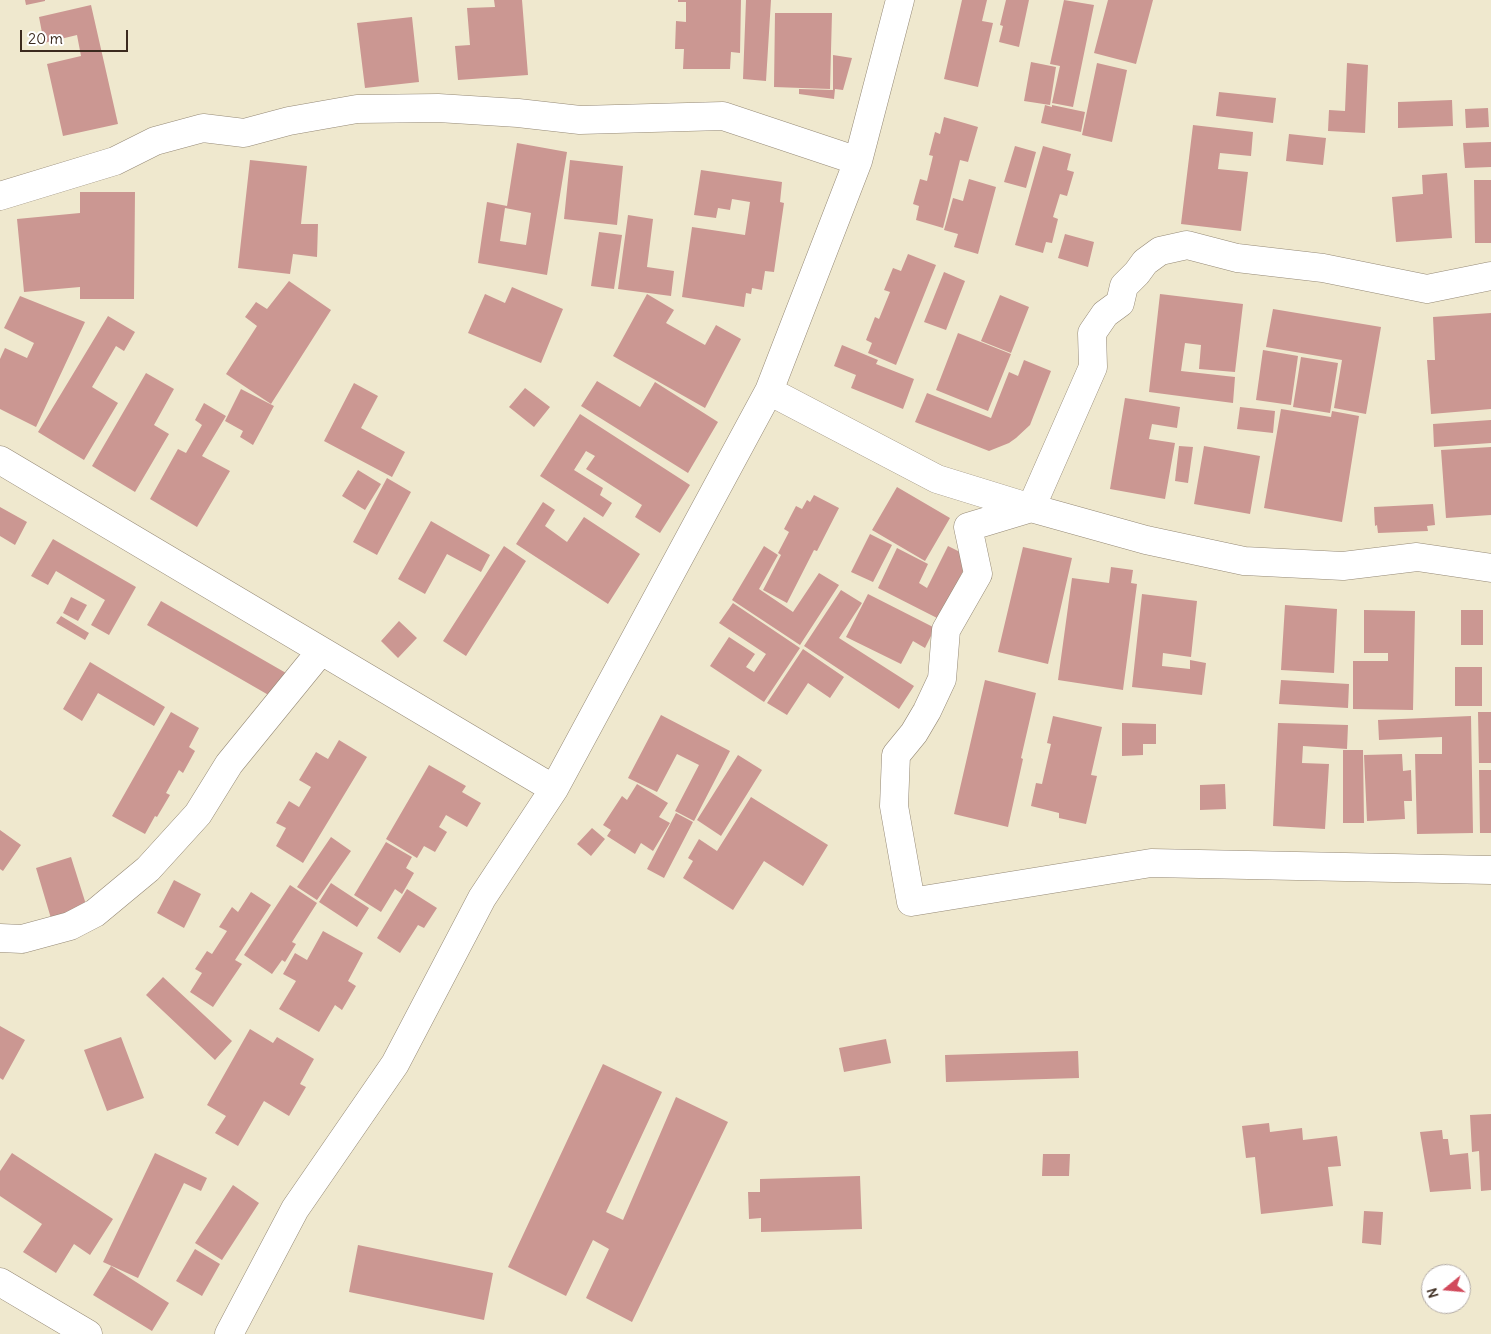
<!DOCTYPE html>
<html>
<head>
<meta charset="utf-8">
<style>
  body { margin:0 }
  #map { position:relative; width:1491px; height:1334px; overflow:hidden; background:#efe8ce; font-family:Delius,sans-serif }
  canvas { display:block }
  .north { position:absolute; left:1421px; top:1264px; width:50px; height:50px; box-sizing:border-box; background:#fff; border:1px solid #b1aaa5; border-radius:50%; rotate:253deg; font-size:14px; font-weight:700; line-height:20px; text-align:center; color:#3b2a1e }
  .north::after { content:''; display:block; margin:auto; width:18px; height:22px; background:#d1495b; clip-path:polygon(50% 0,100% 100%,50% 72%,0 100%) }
  .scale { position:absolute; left:20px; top:30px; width:108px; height:22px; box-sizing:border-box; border:2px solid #3b2a1e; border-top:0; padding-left:6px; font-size:15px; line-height:18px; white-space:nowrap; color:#3b2a1e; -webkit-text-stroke:4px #fff; paint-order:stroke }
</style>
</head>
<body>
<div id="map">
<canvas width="1491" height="1334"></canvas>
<div class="north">N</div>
<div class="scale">20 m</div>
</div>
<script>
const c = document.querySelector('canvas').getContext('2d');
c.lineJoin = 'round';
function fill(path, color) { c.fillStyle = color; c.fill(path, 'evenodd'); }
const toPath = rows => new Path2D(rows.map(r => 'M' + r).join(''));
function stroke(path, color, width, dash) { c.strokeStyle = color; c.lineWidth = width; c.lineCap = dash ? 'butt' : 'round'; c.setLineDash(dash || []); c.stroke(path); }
fill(toPath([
  [25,0,45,0,45,1,26,5],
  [494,0,522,0,528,75,458,80,455,46,470,45,467,8,495,7],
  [678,0,741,0,740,53,731,52,730,69,683,69,684,49,675,49,676,21,686,22,686,2,678,2],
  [746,0,771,0,766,81,743,79],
  [962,0,987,0,982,21,993,23,978,87,944,79],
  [1006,0,1029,0,1019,47,999,42,1003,26,1000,25],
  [1064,0,1094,5,1073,107,1052,103,1060,66,1050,64],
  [1108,0,1153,0,1136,64,1094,53],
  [91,5,118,124,63,136,47,64,81,56,77,35,44,43,39,17],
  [775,13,832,13,830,89,774,87],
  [412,17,419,82,365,88,357,23],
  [833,55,852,58,843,90,835,89,834,99,799,94,799,89,833,90],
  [1031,62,1056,67,1050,105,1024,101],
  [1097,63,1127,70,1112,142,1082,135],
  [1347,63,1368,65,1365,133,1328,131,1329,110,1345,111],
  [1219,92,1276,98,1273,123,1216,116],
  [1452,100,1453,126,1398,128,1398,102],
  [1045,105,1052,107,1052,105,1085,112,1081,132,1041,123],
  [1488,108,1489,127,1466,128,1465,109],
  [944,117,978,127,968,162,960,160,943,228,916,220,919,206,913,204,920,179,927,181,933,156,929,155,935,132,940,134],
  [1193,125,1253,132,1251,156,1220,153,1218,169,1248,172,1241,231,1181,224],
  [1289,134,1326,138,1323,165,1286,161],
  [1491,142,1491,167,1465,168,1463,143],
  [517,143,567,152,547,275,478,263,487,202,507,206],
  [505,208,531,213,526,245,500,241],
  [1015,146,1036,152,1026,188,1004,182],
  [1043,146,1071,154,1067,170,1074,172,1067,196,1060,194,1053,217,1058,219,1052,243,1046,242,1043,253,1015,245],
  [250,160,307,166,301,224,318,224,317,257,293,254,290,274,238,268],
  [570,160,623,166,617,225,564,219],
  [701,170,782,182,780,202,784,203,774,272,765,271,762,290,752,288,751,294,746,293,744,307,682,297,692,227,745,235,750,202,732,199,730,210,718,208,716,218,694,215],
  [1447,173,1452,238,1396,242,1392,197,1423,194,1422,175],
  [969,179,996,187,978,254,954,247,958,234,944,230,953,198,963,201],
  [1474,180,1491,180,1491,243,1475,243],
  [80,192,135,192,134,299,80,299,80,287,24,292,17,219,80,213],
  [628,215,653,219,647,267,674,271,671,296,618,289],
  [599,232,622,235,614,289,591,286],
  [1065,234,1094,242,1088,267,1058,258],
  [908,254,936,265,896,365,868,353,872,343,866,340,875,317,879,319,890,292,884,290,893,268,901,271],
  [944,272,965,281,946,330,924,322],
  [289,281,331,310,271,404,226,374,257,326,245,317,256,302,267,309],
  [512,287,563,309,541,363,468,333,485,294,505,303],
  [647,294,674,310,666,323,705,345,716,325,741,339,705,408,613,356],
  [1160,294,1243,304,1235,372,1199,369,1201,345,1185,343,1181,371,1235,377,1233,403,1149,392],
  [1000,295,1029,307,1011,353,981,341],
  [20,296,85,322,36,427,0,409,0,359,5,348,27,358,34,343,4,328],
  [1273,309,1381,327,1366,414,1334,408,1342,360,1266,347],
  [1491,313,1491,409,1431,414,1427,360,1435,360,1433,317],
  [108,316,135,332,124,351,116,346,92,387,118,403,84,460,38,432],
  [958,333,1011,354,988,411,936,390],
  [842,345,878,360,876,364,914,379,903,409,851,388,856,375,834,366],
  [1263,350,1298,356,1291,405,1256,400],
  [1301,357,1338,363,1330,413,1293,407],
  [1024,360,1051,371,1030,425,1016,438,1009,443,989,451,915,422,927,393,991,418,1009,372,1018,376],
  [146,373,174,389,154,425,169,434,135,492,92,466],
  [597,381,640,407,655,382,718,422,688,473,581,406],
  [354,383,378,396,361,428,405,452,392,477,324,441],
  [525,388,550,407,534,427,509,407],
  [241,389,274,406,253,445,240,437,243,431,225,421],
  [1125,398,1180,407,1177,428,1152,424,1149,439,1175,443,1165,499,1110,489],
  [204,403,226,416,202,456,230,471,197,527,150,499,178,449,186,453,202,425,195,420],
  [1240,407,1275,411,1273,433,1237,429],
  [1281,409,1331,417,1332,411,1359,416,1342,522,1264,508],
  [580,414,690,485,660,533,635,517,642,505,586,469,595,456,586,451,574,470,603,488,600,495,612,503,603,517,540,476],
  [1491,420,1491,443,1434,447,1433,424],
  [1179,446,1193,447,1188,483,1175,481],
  [1204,446,1260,456,1250,514,1194,504],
  [1491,447,1491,515,1446,518,1441,450],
  [358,470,381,484,365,510,342,496],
  [387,478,411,492,377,555,353,542],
  [897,487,950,518,925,561,872,530],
  [814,495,839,508,817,551,814,550,787,603,763,590,781,555,778,553,789,532,784,529,796,506,802,509,807,500,810,502],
  [543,502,555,510,545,526,567,542,584,517,640,554,608,604,516,544],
  [1433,504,1435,525,1427,526,1428,531,1378,533,1377,525,1375,526,1374,507],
  [0,507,27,522,15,545,0,536],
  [431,521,490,555,481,572,447,554,425,594,398,579],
  [870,534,892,545,873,582,851,572],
  [53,539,136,587,109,635,91,625,105,600,56,571,48,585,31,576],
  [504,546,526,561,466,656,443,641],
  [764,546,778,555,759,589,793,612,819,573,839,585,800,645,732,600],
  [948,546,970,557,939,619,878,588,897,548,928,564,919,583,927,588],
  [1023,547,1072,558,1048,664,998,652],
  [1111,567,1133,570,1131,583,1137,584,1123,690,1058,680,1072,578,1109,583],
  [841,590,862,603,839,638,914,686,899,709,804,646],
  [868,594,935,628,925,648,913,641,901,664,846,637],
  [1142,594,1197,601,1191,657,1163,653,1162,666,1190,669,1190,660,1206,663,1202,695,1132,687],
  [71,597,87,605,78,621,63,613],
  [161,601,286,673,272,697,147,625],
  [733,603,800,648,764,702,710,666,729,637,755,654,746,667,754,672,766,654,719,623],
  [1285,605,1337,609,1334,673,1281,670],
  [1364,610,1415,611,1413,710,1353,709,1353,661,1388,661,1388,653,1364,653],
  [1461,610,1483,610,1483,645,1461,645],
  [61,616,89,633,85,640,56,623],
  [399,621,417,638,398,658,381,641],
  [803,649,844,677,830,698,808,683,787,715,767,703],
  [90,662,165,707,154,726,98,693,82,721,63,709],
  [1455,667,1482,667,1482,706,1455,706],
  [985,680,1036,693,1021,758,1023,759,1008,827,954,814],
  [1281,680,1349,684,1348,708,1279,704],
  [171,712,199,728,189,747,195,751,183,773,179,770,166,793,170,795,157,817,155,816,145,834,112,816],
  [1478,712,1491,712,1491,763,1479,763],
  [661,715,730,751,694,821,675,811,699,765,677,754,657,792,628,778],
  [1053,716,1102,727,1091,775,1097,776,1086,824,1059,818,1059,813,1031,806,1036,783,1042,784,1051,744,1047,743],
  [1471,716,1473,833,1417,834,1415,754,1442,754,1442,737,1379,740,1378,720],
  [1122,723,1156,724,1156,744,1143,744,1143,755,1122,756],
  [1278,723,1348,725,1347,749,1303,746,1302,763,1329,764,1325,829,1273,826],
  [339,740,367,757,303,863,276,846,286,828,276,823,289,801,299,807,311,787,299,780,316,752,328,759],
  [1343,750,1363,750,1364,823,1343,823],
  [1402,754,1403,771,1411,770,1412,801,1404,801,1405,819,1367,821,1364,755],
  [738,755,762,770,721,836,697,820],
  [429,765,466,786,462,792,481,803,467,827,446,815,439,827,447,832,435,852,424,846,417,858,386,839],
  [1479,770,1491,770,1491,833,1480,833],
  [637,784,668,803,659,817,670,823,653,851,641,843,635,854,607,836,611,830,603,825,622,796,627,800],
  [1225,784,1226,809,1200,810,1200,785],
  [751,797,828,845,803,886,764,861,733,910,683,878,693,861,688,858,699,839,717,851],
  [676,813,693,822,664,878,647,869],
  [592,828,605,839,591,856,577,844],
  [0,830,21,845,3,871,0,869],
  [331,837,351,851,317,900,297,887],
  [386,842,412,857,406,868,414,873,402,894,395,889,381,912,354,895],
  [71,857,89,914,53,925,36,868],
  [174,880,201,894,184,928,157,913],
  [331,883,369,908,357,927,319,902],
  [290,885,317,903,292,942,296,944,285,962,282,960,272,974,244,955],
  [407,889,437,908,424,928,418,925,400,953,377,938],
  [251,892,271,905,235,960,242,964,213,1007,190,992,202,973,195,969,207,951,212,954,227,931,219,927,232,907,238,912],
  [323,931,363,953,348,981,356,986,342,1010,335,1005,319,1032,279,1009,296,981,283,974,295,953,307,960],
  [163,977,232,1041,215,1060,146,995],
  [0,1026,25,1040,3,1080,0,1078],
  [250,1029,273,1043,277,1037,314,1059,300,1084,306,1087,289,1116,264,1101,238,1146,215,1133,226,1116,207,1105],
  [121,1037,144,1098,107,1111,84,1050],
  [886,1039,891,1063,844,1072,839,1048],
  [1078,1051,1079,1078,946,1082,945,1055],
  [603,1064,662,1092,606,1212,623,1220,676,1097,728,1122,632,1322,586,1298,609,1249,593,1240,566,1296,508,1267],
  [1491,1114,1491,1190,1481,1191,1479,1151,1472,1152,1470,1115],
  [1269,1123,1270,1132,1302,1128,1303,1140,1337,1136,1341,1166,1328,1167,1333,1206,1261,1214,1255,1157,1246,1158,1242,1126],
  [1442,1130,1443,1139,1448,1139,1450,1155,1468,1153,1471,1189,1430,1192,1420,1132],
  [12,1153,113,1219,90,1255,74,1244,56,1273,23,1252,42,1224,0,1196,0,1171],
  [155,1153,207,1178,201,1191,184,1183,138,1278,103,1262],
  [1043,1154,1070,1154,1069,1176,1042,1176],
  [860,1176,862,1229,761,1232,761,1218,749,1219,748,1192,760,1192,760,1179],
  [233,1185,259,1203,222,1260,195,1243],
  [1364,1211,1383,1212,1381,1245,1362,1243],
  [358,1245,493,1273,484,1320,349,1292],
  [195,1249,220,1264,202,1296,176,1281],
  [111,1266,169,1303,152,1331,93,1295]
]), '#cb9792');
const minor = toPath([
  [0,196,115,161,155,141,203,128,244,133,289,121,357,109,438,108,518,113,580,120,723,116,858,161],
  [1491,276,1427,289,1323,268,1237,258,1187,245,1160,251,1145,262,1137,273,1124,286,1120,303,1105,314,1092,333,1093,367,1031,508,968,527,978,574,946,630,942,679,927,711,914,733,896,755,894,806,911,902,1151,863,1491,870],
  [769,391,937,479,1031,508,1146,540,1244,561,1343,566,1417,557,1491,568],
  [0,460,554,789],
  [0,938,22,939,70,926,95,913,148,869,198,814,229,764,321,651],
  [0,1282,88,1334],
  [229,1334,295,1209,395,1064,482,898,554,789,769,391,858,161,900,0]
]);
stroke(minor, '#958976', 29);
stroke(minor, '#fff', 28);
</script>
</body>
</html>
